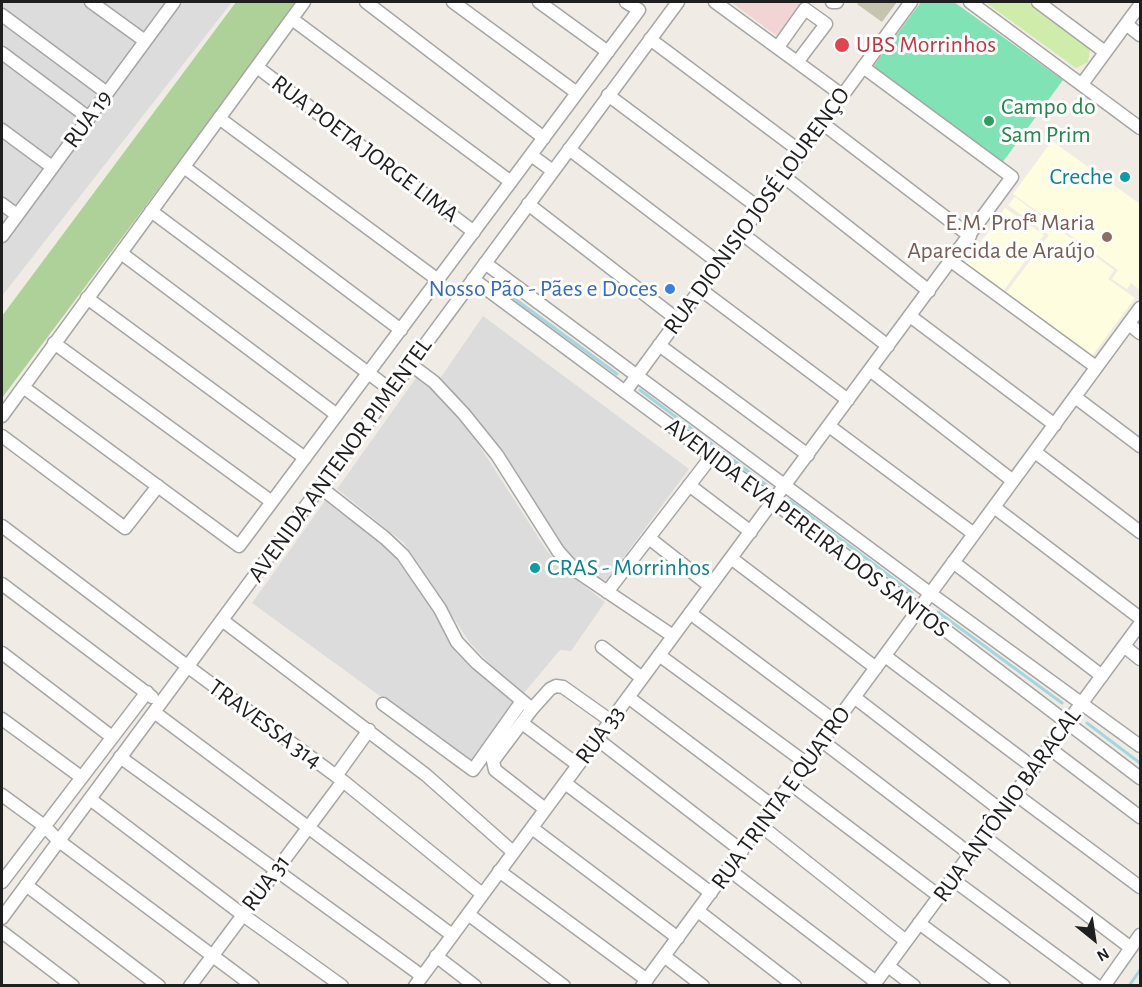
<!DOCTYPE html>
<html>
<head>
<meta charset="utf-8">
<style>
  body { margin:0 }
  #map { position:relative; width:1142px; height:987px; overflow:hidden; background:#f0ece5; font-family:"Alegreya Sans",sans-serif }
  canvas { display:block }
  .frame { position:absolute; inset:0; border:3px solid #1f1f1f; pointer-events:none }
  .north { position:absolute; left:1064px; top:909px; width:60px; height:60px; -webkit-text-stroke:4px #fff; paint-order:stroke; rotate:150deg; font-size:16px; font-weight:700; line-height:24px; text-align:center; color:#1f1f1f }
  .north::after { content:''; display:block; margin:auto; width:21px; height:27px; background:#1f1f1f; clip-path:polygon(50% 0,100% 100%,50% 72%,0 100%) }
</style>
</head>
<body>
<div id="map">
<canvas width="1142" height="987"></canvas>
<div class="frame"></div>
<div class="north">N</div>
</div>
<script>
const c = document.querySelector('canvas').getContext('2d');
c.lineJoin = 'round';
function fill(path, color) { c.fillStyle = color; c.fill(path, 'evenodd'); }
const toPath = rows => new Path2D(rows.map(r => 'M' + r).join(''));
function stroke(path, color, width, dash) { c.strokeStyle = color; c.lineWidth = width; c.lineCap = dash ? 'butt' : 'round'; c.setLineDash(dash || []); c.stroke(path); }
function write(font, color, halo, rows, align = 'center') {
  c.font = font + ' "Alegreya Sans",sans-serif'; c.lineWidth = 6; c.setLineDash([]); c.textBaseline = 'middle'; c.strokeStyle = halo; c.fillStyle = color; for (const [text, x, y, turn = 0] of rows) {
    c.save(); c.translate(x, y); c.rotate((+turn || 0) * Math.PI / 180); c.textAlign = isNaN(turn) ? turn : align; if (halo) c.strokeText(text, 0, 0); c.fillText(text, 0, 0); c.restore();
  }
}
fill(toPath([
  [2,2,232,2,2,296],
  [483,316,689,469,606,581,597,578,582,568,556,540,486,430,439,380],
  [416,378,424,380,468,428,547,551,569,574,605,602,571,651,560,650,524,693,495,669,470,643,404,543,337,489],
  [325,501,388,547,445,627,465,659,516,703,471,762,252,603]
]), '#dddcdc');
fill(toPath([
  [731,2,798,2,802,4,777,36]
]), '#f2d4d5');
fill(toPath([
  [1052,141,1140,204,1140,290,1131,283,1127,289,1112,279,1118,270,1013,194],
  [1015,197,1114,270,1108,279,1135,298,1092,356,1006,293,1049,235,1008,205],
  [1005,208,1044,235,1004,290,966,263]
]), '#fffde0');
fill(toPath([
  [859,2,897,2,882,22,857,4]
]), '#c5c4b0');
fill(toPath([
  [985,2,1028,2,1090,48,1088,62,1076,68]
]), '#cfecaa');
fill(toPath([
  [236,2,298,2,2,398,2,316]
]), '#add199');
fill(toPath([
  [921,2,954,2,1063,80,1002,163,872,68]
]), '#81e2b5');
stroke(toPath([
  [496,285,617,374],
  [640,390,769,487],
  [790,501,912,593],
  [938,612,1062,703],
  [1087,723,1140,763],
  [1129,986,1140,970]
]), '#a4d6df', 3);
const minor = toPath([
  [91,2,145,41],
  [366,2,544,138],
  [453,2,577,93],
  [539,2,608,52],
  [715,2,842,95],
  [832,2,837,2],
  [970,2,1140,128],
  [1038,2,1105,52],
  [2,15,107,93],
  [292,19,511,182],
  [1126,24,1140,35],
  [650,39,801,152],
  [778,47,805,9,826,24,798,61],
  [2,53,89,118],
  [257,67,474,232],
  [1082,84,1140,5],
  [608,95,759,208],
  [219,118,438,280],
  [822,123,970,236],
  [2,130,52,167],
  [569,149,719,263],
  [531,155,553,171],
  [184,167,401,330],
  [783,176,929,291],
  [2,204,17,215],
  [528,204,678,320],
  [151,211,391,390],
  [741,233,888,346],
  [2,236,174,2],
  [121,253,337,415],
  [951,261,1096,367],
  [485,263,931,594,1140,746],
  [473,279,919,610,1140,778],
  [700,289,848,400],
  [87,298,305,458],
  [910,316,1055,425],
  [1129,324,1140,333],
  [54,343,272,502],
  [659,345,808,455],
  [410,364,434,382,464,414,497,455,558,551,575,570,673,636],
  [870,370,1013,481],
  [23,387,239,546,639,10,626,2],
  [625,392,911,2],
  [1075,397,1140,446],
  [2,416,304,2],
  [829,426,974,534],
  [2,436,125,528,158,486],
  [1035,452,1140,532],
  [689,485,751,532],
  [320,487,385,538,403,555,440,609,457,642,477,663,532,709],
  [994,507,1140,618],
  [2,526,187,666,343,781,482,894],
  [649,538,710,586],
  [731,558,876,668],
  [953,562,1102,676],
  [2,584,152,697],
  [607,592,711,457],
  [690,613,836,722],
  [222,620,426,775,513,852],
  [1124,646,1140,659],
  [602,647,642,678],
  [2,653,112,737],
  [659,655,806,763],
  [885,656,1034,768],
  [628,697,774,807],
  [854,697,1002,811],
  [383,704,473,770,522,701],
  [154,712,452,935],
  [2,719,81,777],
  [522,723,578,765],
  [597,739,742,851],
  [822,741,970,854],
  [1049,748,1140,817],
  [120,757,422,976],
  [336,776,369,730],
  [565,783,711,893],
  [791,784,939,896],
  [1015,794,1140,887],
  [2,795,43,825,59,841,253,986],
  [90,799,243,915,342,986],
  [545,809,495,770,493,761,532,709,550,689,556,686,563,687,611,721],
  [760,825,906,941],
  [532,828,678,938],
  [983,836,1131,948],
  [728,869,876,982],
  [499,871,647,980],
  [952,879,1097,986],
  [2,882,147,692],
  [26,885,159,986],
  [698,911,795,986],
  [468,914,564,986],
  [2,918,678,2],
  [919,923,1004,986],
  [2,932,73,986],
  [436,956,475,986],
  [664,956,703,986],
  [888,966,914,986],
  [190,986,343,781],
  [415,986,1012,177,863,67],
  [642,986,1140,308],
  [873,986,1140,624],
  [1104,986,1140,935]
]);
stroke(minor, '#a6a6a6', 15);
stroke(minor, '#fff', 12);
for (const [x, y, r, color] of [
  [842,45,8,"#e0444e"],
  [989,121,6,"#2e9e5b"],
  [1125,177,6,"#0f9aa8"],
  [1107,237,6,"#8d6e63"],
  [670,289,6,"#3f7fe0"],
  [535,568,6,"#0f9aa8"]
]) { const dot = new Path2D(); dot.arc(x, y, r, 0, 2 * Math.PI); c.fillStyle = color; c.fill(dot); stroke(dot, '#fff', 2); }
write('24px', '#be3a42', '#fff', [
  ["UBS Morrinhos",856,45]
], 'left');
write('24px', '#27864d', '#fff', [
  ["Campo do",1001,107],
  ["Sam Prim",1001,135]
], 'left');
write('24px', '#1f1f1f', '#fff', [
  ["RUA 19",88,119,-54],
  ["RUA POETA JORGE LIMA",365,149,37],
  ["RUA DIONISIO JOSÉ LOURENÇO",757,211,-54],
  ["AVENIDA ANTENOR PIMENTEL",340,460,-54],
  ["AVENIDA EVA PEREIRA DOS SANTOS",807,528,37],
  ["TRAVESSA 314",265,724,36],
  ["RUA 33",600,735,-54],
  ["RUA TRINTA E QUATRO",781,798,-54],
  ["RUA ANTÔNIO BARACAL",1007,805,-54],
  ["RUA 31",266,883,-53]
]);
write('24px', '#0d838f', '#fff', [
  ["Creche",1113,177],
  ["CRAS - Morrinhos",547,568,"left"]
], 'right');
write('24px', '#785e54', '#fff', [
  ["E.M. Profª Maria",1095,223],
  ["Aparecida de Araújo",1095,251]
], 'right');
write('24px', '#366cbe', '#fff', [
  ["Nosso Pão - Pães e Doces",658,289]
], 'right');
</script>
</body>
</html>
